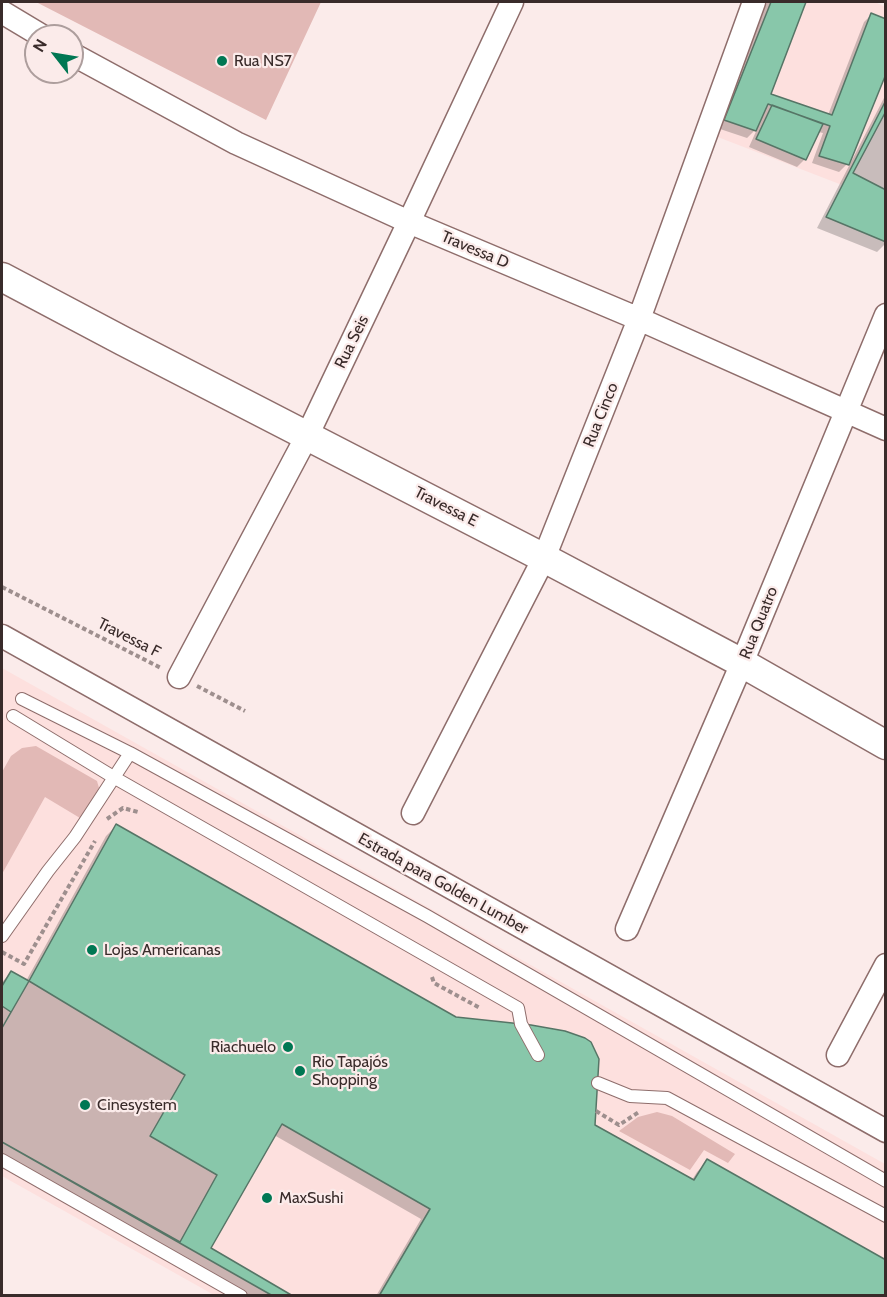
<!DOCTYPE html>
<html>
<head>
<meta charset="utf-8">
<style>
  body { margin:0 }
  #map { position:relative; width:887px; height:1297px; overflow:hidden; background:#fbebea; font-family:Cabin,sans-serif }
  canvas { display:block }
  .frame { position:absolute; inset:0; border:3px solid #392b2a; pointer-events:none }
  .north { position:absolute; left:24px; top:24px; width:60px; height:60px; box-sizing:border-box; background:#fbebea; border:2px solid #ad9e9d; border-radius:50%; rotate:301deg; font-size:16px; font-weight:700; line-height:24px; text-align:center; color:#392b2a }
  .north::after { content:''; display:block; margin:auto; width:21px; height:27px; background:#007753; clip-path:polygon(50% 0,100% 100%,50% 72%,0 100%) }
</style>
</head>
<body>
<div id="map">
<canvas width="887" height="1297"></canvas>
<div class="frame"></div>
<div class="north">N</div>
</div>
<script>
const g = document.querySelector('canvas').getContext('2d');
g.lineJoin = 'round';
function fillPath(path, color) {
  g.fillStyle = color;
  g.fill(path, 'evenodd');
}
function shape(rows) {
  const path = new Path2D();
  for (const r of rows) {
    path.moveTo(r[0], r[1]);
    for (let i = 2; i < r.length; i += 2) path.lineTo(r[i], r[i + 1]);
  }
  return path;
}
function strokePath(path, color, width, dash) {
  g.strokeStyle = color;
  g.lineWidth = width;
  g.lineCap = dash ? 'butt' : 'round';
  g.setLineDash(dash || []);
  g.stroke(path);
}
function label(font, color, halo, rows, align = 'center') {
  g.font = font + ' Cabin,sans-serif';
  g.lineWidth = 4.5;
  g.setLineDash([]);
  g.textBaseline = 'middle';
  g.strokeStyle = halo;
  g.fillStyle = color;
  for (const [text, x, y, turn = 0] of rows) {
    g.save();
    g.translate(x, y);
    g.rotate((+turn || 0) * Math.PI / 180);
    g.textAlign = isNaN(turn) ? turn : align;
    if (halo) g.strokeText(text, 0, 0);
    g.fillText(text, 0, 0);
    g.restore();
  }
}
fillPath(shape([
  [762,2,875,2,885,7,885,100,842,185,710,134],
  [2,668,885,1164,885,1295,214,1295,2,1176]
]), '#fde0de');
fillPath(shape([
  [36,2,321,2,266,120],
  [36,746,97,781,99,788,80,818,45,797,2,874,2,772,11,756,22,748],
  [657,1112,672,1116,735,1154,728,1163,704,1150,690,1170,619,1131,638,1117]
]), '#e2b9b6');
fillPath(shape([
  [767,2,804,2,769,94,828,115,864,22,871,15,850,161,839,172,812,163,823,133,818,132,805,159,797,167,749,147,758,127,747,138,717,128],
  [886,94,886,243,877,252,817,228],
  [116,826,594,1125,692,1180,697,1172,708,1161,886,1296,376,1296,421,1219,274,1135,209,1249,290,1296,246,1296,2,1157,2,982,11,973,26,981,106,836]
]), '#0003');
const building = shape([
  [771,2,806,2,771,94,832,115,871,13,886,19,886,74,849,165,819,156,830,126,768,104,756,131,724,120,771,2],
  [886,100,886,242,826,217,886,100],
  [772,105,823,124,806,160,756,139,772,105],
  [886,111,886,190,853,173,886,111],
  [116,824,456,1017,531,1025,565,1031,585,1038,591,1042,599,1059,595,1125,694,1180,707,1159,886,1260,886,1296,379,1296,430,1209,282,1124,211,1248,293,1296,273,1296,2,1142,2,1028,11,1012,2,1006,2,986,11,971,29,981,116,824],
  [29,981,185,1075,150,1136,217,1175,180,1242,2,1142,2,1028,29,981]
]);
fillPath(building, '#88c7aa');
strokePath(building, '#567566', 1.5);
const service = shape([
  [22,699,130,753,427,916,886,1181],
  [13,716,115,778,518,1008,521,1024,538,1055],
  [2,936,48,871,75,837,130,753],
  [598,1083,630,1096,667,1098,886,1216],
  [2,1160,241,1296]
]);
const minor = shape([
  [2,12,42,36],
  [72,54,236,143,409,222,639,319,886,429],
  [2,636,886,1131],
  [179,677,307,436,409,222,512,2],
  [413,813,544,558,639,319,754,2],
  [627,929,742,663,886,315],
  [838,1055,886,965]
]);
const tertiary = shape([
  [2,277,123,341,544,558,742,663,886,745]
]);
strokePath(service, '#8e6d6b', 14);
strokePath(minor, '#8e6d6b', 25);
strokePath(tertiary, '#8e6d6b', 31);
strokePath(shape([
  [2,587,161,668],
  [197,686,245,711],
  [107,819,123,808,138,812],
  [2,952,24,964,95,841],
  [432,977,434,983,480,1008],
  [596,1111,619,1125,639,1112]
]), '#9e8f8e', 4, [4.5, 3]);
strokePath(service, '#fff', 12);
strokePath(minor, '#fff', 22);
strokePath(tertiary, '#fff', 28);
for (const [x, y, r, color] of [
  [222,61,6,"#007753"],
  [92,950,6,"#007753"],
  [288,1047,6,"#007753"],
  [300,1071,6,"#007753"],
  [85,1105,6,"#007753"],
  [267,1198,6,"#007753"]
]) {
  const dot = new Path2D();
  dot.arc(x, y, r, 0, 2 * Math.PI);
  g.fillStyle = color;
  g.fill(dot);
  strokePath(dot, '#fbebea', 2);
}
label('16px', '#392b2a', '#fbebea', [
  ["Rua NS7",234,61],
  ["Lojas Americanas",104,950],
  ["Riachuelo",276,1047,"right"],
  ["Rio Tapajós",312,1062],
  ["Shopping",312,1080],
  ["Cinesystem",97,1105],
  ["MaxSushi",279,1198]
], 'left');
label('16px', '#392b2a', '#fbebea', [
  ["Travessa D",475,250,23],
  ["Rua Seis",352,342,-64],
  ["Rua Cinco",601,415,-68],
  ["Travessa E",446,507,27],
  ["Rua Quatro",759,623,-68],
  ["Travessa F",129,638,27],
  ["Estrada para Golden Lumber",443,884,29]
]);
</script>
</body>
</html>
